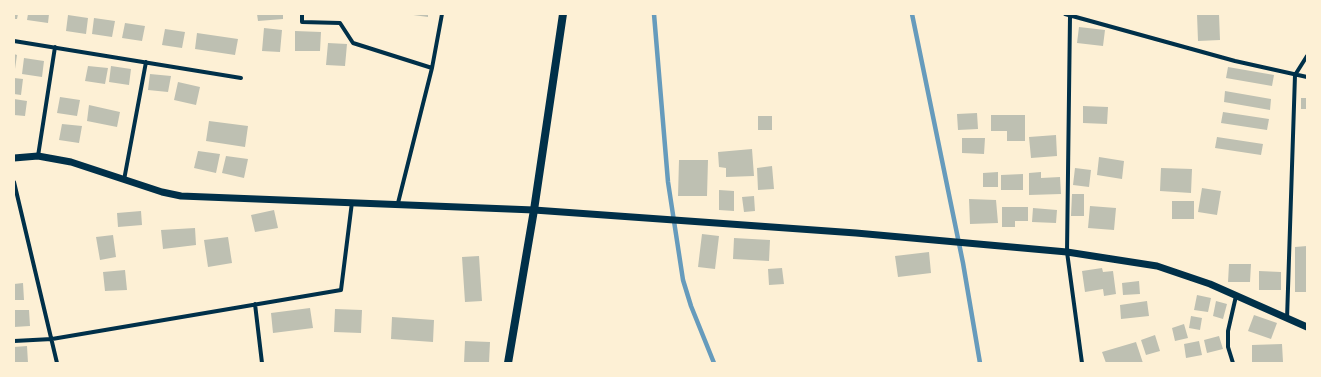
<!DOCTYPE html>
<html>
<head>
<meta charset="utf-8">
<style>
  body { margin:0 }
  #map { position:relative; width:1321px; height:377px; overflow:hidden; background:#fdf0d5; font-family:Helvetica,sans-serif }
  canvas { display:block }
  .frame { position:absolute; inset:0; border:15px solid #fdf0d5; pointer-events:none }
</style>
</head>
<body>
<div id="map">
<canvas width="1321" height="377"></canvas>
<div class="frame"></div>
</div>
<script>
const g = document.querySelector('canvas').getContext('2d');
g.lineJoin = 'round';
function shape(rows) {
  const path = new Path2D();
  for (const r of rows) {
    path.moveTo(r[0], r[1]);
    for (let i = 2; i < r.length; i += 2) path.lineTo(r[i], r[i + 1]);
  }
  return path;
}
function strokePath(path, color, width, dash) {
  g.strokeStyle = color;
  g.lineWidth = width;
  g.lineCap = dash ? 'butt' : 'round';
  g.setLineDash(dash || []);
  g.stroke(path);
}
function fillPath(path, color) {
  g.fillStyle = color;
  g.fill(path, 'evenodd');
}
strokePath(shape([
  [654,14,668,182,683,280,691,306,714,363],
  [912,14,963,263,980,363]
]), '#669bbc', 4.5);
fillPath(shape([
  [14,14,18,14,17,19,14,19],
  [28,14,49,14,48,23,27,20],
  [257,14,283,14,283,19,258,21],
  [406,14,428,14,428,17],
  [1197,14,1219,14,1220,40,1198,41],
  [68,15,88,18,86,34,66,31],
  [94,18,115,21,112,37,92,34],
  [125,23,145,26,142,41,122,38],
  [1079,27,1105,30,1103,46,1077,43],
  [264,28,282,30,280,52,262,51],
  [165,29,185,32,182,48,162,45],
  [295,31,321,32,320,51,295,51],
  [197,33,238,39,235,55,195,49],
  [328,43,347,44,345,66,326,65],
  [14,54,17,55,15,69,14,69],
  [24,58,44,61,42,77,22,74],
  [88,66,108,68,105,84,85,81],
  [111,66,131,69,129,85,109,82],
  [1228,67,1274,75,1272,86,1226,78],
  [150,74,171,76,168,92,148,90],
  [14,78,23,79,21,95,14,94],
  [178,82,200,87,196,105,174,100],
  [1225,91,1271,99,1270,110,1224,102],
  [60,97,80,100,77,116,57,113],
  [1301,98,1307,98,1307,109,1301,109],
  [14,99,27,101,25,116,14,115],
  [89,105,120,112,117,127,87,121],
  [1083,106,1108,107,1107,124,1083,123],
  [1223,112,1269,119,1267,130,1221,123],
  [977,113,978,129,958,130,957,114],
  [991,115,1025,115,1025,141,1007,141,1007,131,991,131],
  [758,116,772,116,772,130,758,130],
  [209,121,248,126,245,147,206,141],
  [62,124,82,126,79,143,59,140],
  [1056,135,1057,156,1031,158,1029,137],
  [1217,137,1263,144,1261,155,1215,148],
  [962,138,985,138,984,154,962,153],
  [752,149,754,176,726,177,726,168,719,167,718,152],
  [198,151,220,154,216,173,194,168],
  [226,156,248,159,244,178,222,173],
  [1099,157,1124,161,1122,179,1097,175],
  [679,160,708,160,707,196,678,196],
  [772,166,774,189,758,190,757,168],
  [1075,168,1091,170,1089,187,1073,185],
  [1161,168,1192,169,1191,193,1160,191],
  [998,172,998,187,983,187,983,173],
  [1041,172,1041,178,1060,177,1061,194,1029,195,1029,173],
  [1023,174,1023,190,1001,190,1001,175],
  [1202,188,1221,191,1217,215,1198,212],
  [719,190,734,191,734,211,719,210],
  [1072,194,1084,194,1084,216,1071,216],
  [754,196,755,211,744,212,742,197],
  [969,199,996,200,998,223,970,224],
  [1172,201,1194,201,1194,219,1172,219],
  [1090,206,1116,208,1114,230,1088,228],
  [1002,207,1028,207,1028,221,1015,221,1015,227,1002,227],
  [1033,208,1057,210,1056,223,1032,222],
  [274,210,278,228,255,232,251,215],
  [141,211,142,225,118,227,117,213],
  [195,228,196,245,163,249,161,230],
  [702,234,719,236,715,269,698,267],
  [113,235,116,257,100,260,96,237],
  [228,237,232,263,208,267,204,240],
  [734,238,770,240,769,261,733,259],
  [1307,246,1307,292,1295,292,1295,247],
  [929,252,931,273,898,277,895,256],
  [479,256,482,301,465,302,462,257],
  [1229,264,1251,264,1250,282,1228,282],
  [782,268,784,284,769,285,768,269],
  [1102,268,1103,272,1113,271,1116,294,1104,296,1103,289,1085,292,1082,271],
  [125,270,127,290,105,291,103,272],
  [1259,271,1281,272,1281,290,1259,290],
  [1139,281,1140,294,1123,295,1122,283],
  [23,283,24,300,14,300,14,284],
  [1197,295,1211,298,1208,312,1194,310],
  [1147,301,1149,316,1121,319,1120,305],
  [1216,301,1227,304,1223,319,1213,316],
  [310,308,313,328,273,333,271,313],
  [335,309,362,310,361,333,334,332],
  [14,310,29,310,30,326,14,327],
  [1254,315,1277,323,1271,339,1248,331],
  [1191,316,1202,318,1200,330,1189,328],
  [392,317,434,320,433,342,391,339],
  [1184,324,1188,338,1175,341,1172,328],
  [1155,335,1160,351,1146,355,1141,340],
  [1219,336,1223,349,1207,353,1204,340],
  [465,341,490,342,489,363,464,363],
  [1199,341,1202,355,1186,358,1184,344],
  [1136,342,1143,363,1106,363,1102,352],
  [1282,344,1283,362,1252,363,1252,345],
  [27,346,28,363,14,363,14,347]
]), '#bec0b2');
strokePath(shape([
  [302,14,302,22,340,23,353,43,432,68],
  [1065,14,1235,61,1307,77],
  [1070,16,1067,252,1082,363],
  [14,41,241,78],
  [38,156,55,47],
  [124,180,146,62],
  [14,182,57,363],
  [398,203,432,68,442,14],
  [255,304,262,363],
  [1287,319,1295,75,1307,56],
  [14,341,52,339,341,290,352,202],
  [1233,363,1228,347,1228,331,1236,296]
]), '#003049', 4);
strokePath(shape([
  [14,158,38,156,71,162,162,192,181,196,534,210,856,233,1067,252,1157,266,1210,284,1307,327]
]), '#003049', 7);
strokePath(shape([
  [508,363,534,210,563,14]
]), '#003049', 8);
</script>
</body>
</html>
